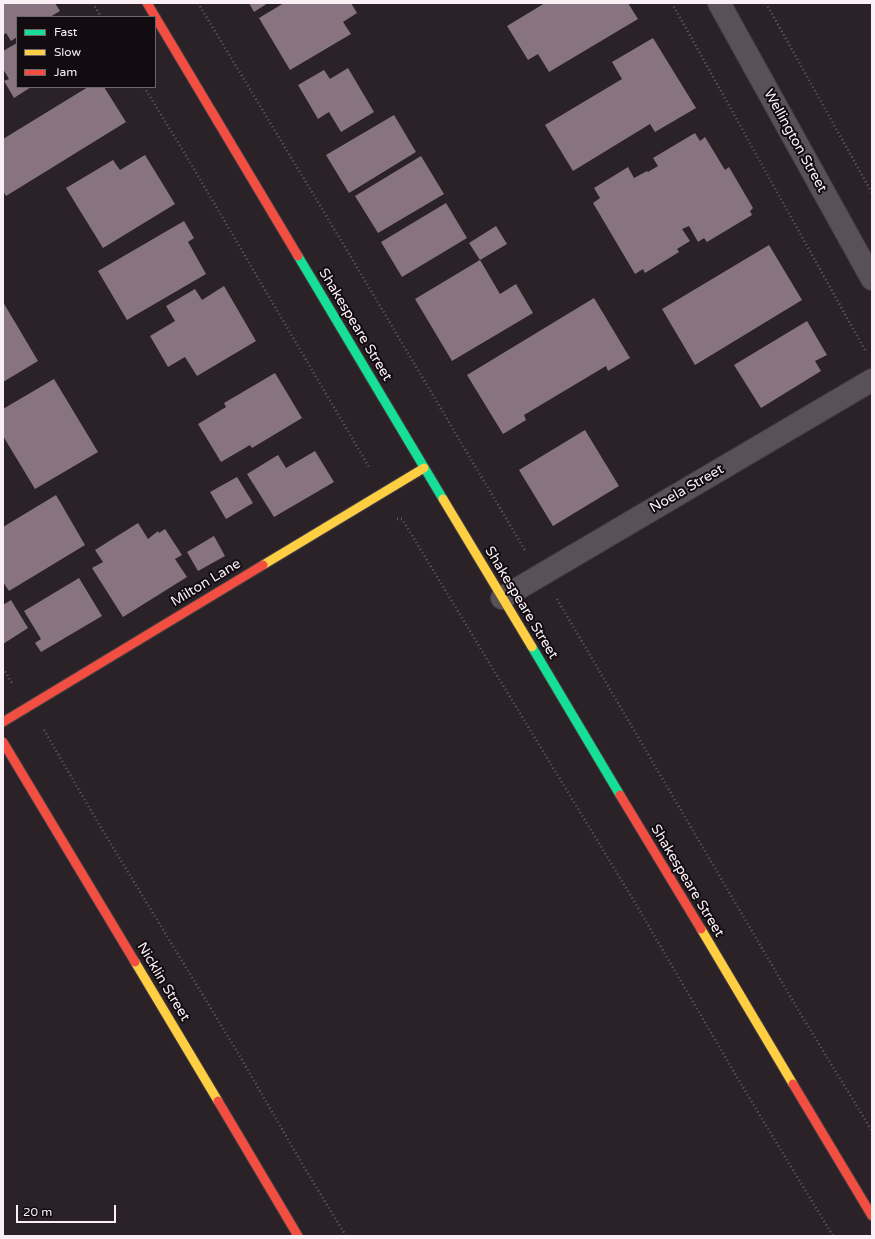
<!DOCTYPE html>
<html>
<head>
<meta charset="utf-8">
<style>
  body { margin:0 }
  #map { position:relative; width:875px; height:1239px; overflow:hidden; background:#2a2227; font-family:"Varela Round",sans-serif }
  canvas { display:block }
  .frame { position:absolute; inset:0; border:4px solid #f9eff5; pointer-events:none }
  .legend { position:absolute; left:16px; top:16px; width:140px; height:72px; box-sizing:border-box; background:#120b0f; border:1px solid #6e666b; margin:0; padding:5px 7px; list-style:none; font-size:12px; color:#f9eff5 }
  .legend li { display:flex; align-items:center; gap:8px; height:20px }
  .legend b { width:20px; border:1px solid #6e666b }
  .scale { position:absolute; left:16px; top:1205px; width:100px; height:18px; box-sizing:border-box; border:2px solid #f9eff5; border-top:0; padding-left:5px; font-size:12px; line-height:14px; white-space:nowrap; color:#f9eff5; -webkit-text-stroke:3px #120b0f; paint-order:stroke }
</style>
</head>
<body>
<div id="map">
<canvas width="875" height="1239"></canvas>
<div class="frame"></div>
<ul class="legend">
<li><b style="height:5px;background:#16e098"></b>Fast</li>
<li><b style="height:5px;background:#ffcf43"></b>Slow</li>
<li><b style="height:5px;background:#f24e42"></b>Jam</li>
</ul>
<div class="scale">20 m</div>
</div>
<script>
const g = document.querySelector('canvas').getContext('2d');
g.lineJoin = 'round';
function fillPath(path, color) {
  g.fillStyle = color;
  g.fill(path, 'evenodd');
}
function shape(rows) {
  const path = new Path2D();
  for (const r of rows) {
    path.moveTo(r[0], r[1]);
    for (let i = 2; i < r.length; i += 2) path.lineTo(r[i], r[i + 1]);
  }
  return path;
}
function strokePath(path, color, width, dash) {
  g.strokeStyle = color;
  g.lineWidth = width;
  g.lineCap = dash ? 'butt' : 'round';
  g.setLineDash(dash || []);
  g.stroke(path);
}
function label(font, color, halo, rows, align = 'center') {
  g.font = font + ' "Varela Round",sans-serif';
  g.lineWidth = 4;
  g.setLineDash([]);
  g.textBaseline = 'middle';
  g.strokeStyle = halo;
  g.fillStyle = color;
  for (const [text, x, y, turn = 0] of rows) {
    g.save();
    g.translate(x, y);
    g.rotate((+turn || 0) * Math.PI / 180);
    g.textAlign = isNaN(turn) ? turn : align;
    if (halo) g.strokeText(text, 0, 0);
    g.fillText(text, 0, 0);
    g.restore();
  }
}
fillPath(shape([
  [3,3,55,3,60,11,50,17,17,17,17,37,11,41,6,33,3,35],
  [249,3,268,3,254,12],
  [284,3,351,3,357,13,343,22,351,34,290,70,259,18],
  [545,3,628,3,638,19,549,72,538,54,528,60,507,26],
  [653,38,696,108,655,132,650,124,573,171,545,125,622,79,612,62],
  [17,43,17,87,31,87,14,98,4,81,9,79,3,69,3,51],
  [348,68,374,112,341,132,329,112,318,119,298,85,324,70,330,79],
  [88,87,104,87,126,122,6,196,3,191,3,139],
  [394,115,416,152,349,193,326,155],
  [695,133,700,141,705,137,725,170,729,167,753,208,750,211,752,215,707,242,704,238,698,242,689,226,682,229,690,241,677,249,679,252,645,273,643,269,635,274,593,203,600,198,594,188,628,167,634,178,647,171,648,172,658,166,653,158],
  [145,155,175,204,103,248,66,188,113,160,120,170],
  [421,156,444,194,378,233,355,196],
  [446,203,467,238,402,277,381,242],
  [184,221,194,238,188,242,206,274,127,320,98,271],
  [496,226,507,244,480,260,500,294,516,284,533,313,452,361,415,299,480,260,469,243],
  [769,245,802,300,695,365,662,309],
  [224,286,256,341,197,376,185,357,168,367,150,336,175,321,166,306,195,289,202,300],
  [594,298,630,358,608,371,606,366,524,415,526,420,503,434,467,375],
  [3,302,38,361,3,382],
  [807,321,827,355,815,361,821,371,761,408,734,365],
  [275,373,302,418,252,448,250,445,221,462,198,424,226,407,224,403],
  [54,379,98,452,35,489,3,436,3,409],
  [585,430,619,486,553,526,519,470],
  [315,451,334,482,274,517,247,474,278,455,286,468],
  [237,477,253,503,226,519,210,492],
  [56,495,85,545,9,591,3,582,3,527],
  [138,523,148,539,158,531,159,533,165,529,182,555,175,559,187,577,123,617,92,568,103,562,95,550],
  [214,536,225,556,198,571,187,552],
  [79,578,102,616,41,652,35,643,41,639,24,611],
  [11,600,28,628,3,644,3,605]
]), '#887481');
const street = shape([
  [719,3,872,279],
  [502,598,872,380]
]);
const fast = shape([
  [298,256,443,499],
  [532,647,620,795]
]);
const slow = shape([
  [443,499,532,647],
  [263,565,424,468],
  [701,929,793,1084],
  [135,962,218,1101]
]);
const jam = shape([
  [147,3,298,256],
  [3,722,263,565],
  [3,742,135,962],
  [620,795,701,929],
  [793,1084,872,1216],
  [218,1101,298,1236]
]);
strokePath(street, '#443d41', 24);
strokePath(fast, '#443d41', 11);
strokePath(slow, '#443d41', 11);
strokePath(jam, '#443d41', 11);
strokePath(shape([
  [93,3,101,17],
  [198,3,345,247,526,552],
  [672,3,866,352],
  [766,3,872,193],
  [144,87,184,152,369,467],
  [397,519,402,519,634,901,744,1089,833,1236],
  [557,599,800,1013,872,1131],
  [3,668,12,683],
  [44,730,100,826,238,1053,304,1167,346,1236]
]), '#635e61', 2.5, [1, 3]);
strokePath(street, '#585256', 22);
strokePath(fast, '#16e098', 9);
strokePath(slow, '#ffcf43', 9);
strokePath(jam, '#f24e42', 9);
label('14px', '#f9eff5', '#120b0f', [
  ["Wellington Street",795,141,61],
  ["Shakespeare Street",355,325,59],
  ["Noela Street",687,489,-30],
  ["Milton Lane",206,583,-31],
  ["Shakespeare Street",521,603,59],
  ["Shakespeare Street",687,881,59],
  ["Nicklin Street",163,982,59]
]);
</script>
</body>
</html>
